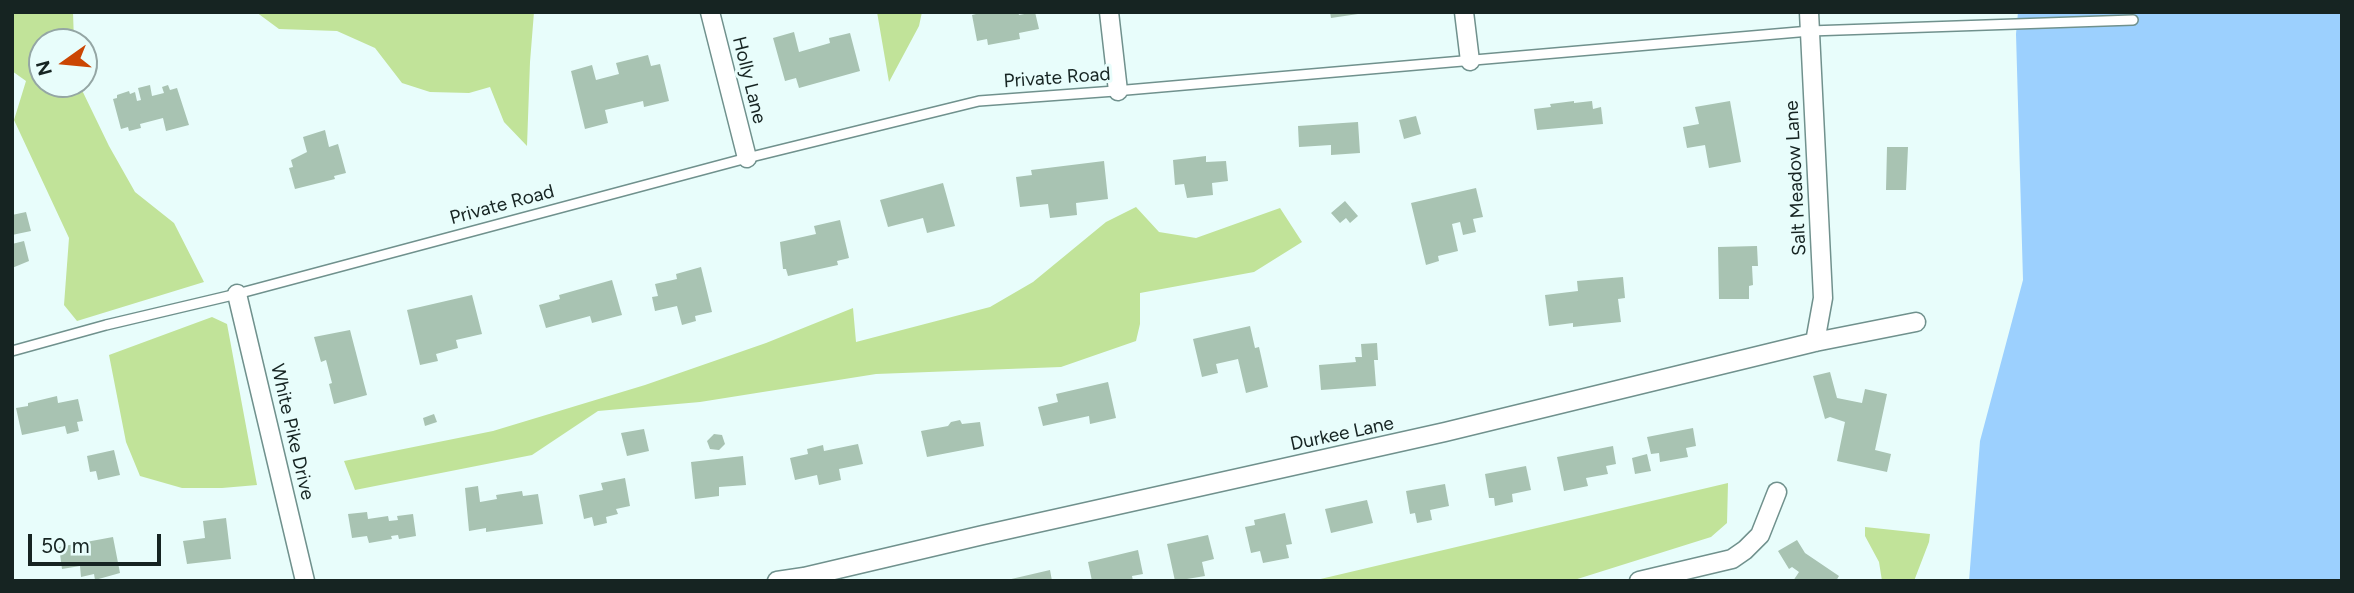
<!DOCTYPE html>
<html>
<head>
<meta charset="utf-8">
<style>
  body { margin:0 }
  #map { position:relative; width:2354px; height:593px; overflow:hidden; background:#e8fdfb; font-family:Figtree,sans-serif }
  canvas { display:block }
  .frame { position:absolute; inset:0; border:14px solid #162422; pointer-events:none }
  .north { position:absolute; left:28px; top:28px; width:70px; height:70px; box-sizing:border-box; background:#e8fdfb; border:2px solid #94a6a4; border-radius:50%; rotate:255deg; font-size:19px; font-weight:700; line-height:28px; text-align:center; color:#162422 }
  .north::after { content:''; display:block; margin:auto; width:24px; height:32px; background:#cb4603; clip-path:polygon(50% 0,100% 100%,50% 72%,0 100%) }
  .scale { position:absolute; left:28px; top:534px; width:133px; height:32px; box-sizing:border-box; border:4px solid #162422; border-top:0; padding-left:9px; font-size:21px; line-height:24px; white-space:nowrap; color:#162422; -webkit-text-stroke:5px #e8fdfb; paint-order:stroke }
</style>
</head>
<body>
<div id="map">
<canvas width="2354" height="593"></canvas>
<div class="frame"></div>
<div class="north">N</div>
<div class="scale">50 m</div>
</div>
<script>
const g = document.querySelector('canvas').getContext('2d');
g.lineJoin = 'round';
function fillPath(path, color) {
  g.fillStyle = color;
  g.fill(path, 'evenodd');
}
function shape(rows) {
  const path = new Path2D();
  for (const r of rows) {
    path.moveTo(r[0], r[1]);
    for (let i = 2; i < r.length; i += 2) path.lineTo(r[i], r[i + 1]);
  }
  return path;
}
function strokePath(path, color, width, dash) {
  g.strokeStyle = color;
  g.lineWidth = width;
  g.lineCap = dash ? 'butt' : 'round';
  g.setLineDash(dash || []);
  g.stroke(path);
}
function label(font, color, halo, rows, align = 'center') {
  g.font = font + ' Figtree,sans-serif';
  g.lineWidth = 6;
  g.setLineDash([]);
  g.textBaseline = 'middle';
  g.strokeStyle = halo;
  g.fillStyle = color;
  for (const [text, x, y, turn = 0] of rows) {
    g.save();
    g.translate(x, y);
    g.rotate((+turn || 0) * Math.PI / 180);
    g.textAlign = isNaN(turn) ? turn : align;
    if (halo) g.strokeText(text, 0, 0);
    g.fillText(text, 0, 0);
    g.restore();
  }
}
fillPath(shape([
  [12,12,73,12,74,42,42,42,42,84,79,84,109,146,135,192,174,223,204,282,77,321,64,305,69,238,14,120,26,81,12,71],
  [256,12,534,12,530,62,527,146,504,122,490,87,469,93,430,92,402,83,375,48,337,31,279,29],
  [877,12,922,12,919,26,889,82],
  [1136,207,1159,232,1196,238,1280,208,1302,242,1254,272,1140,293,1140,324,1136,341,1061,367,876,374,700,402,598,411,532,455,355,490,344,461,493,431,645,385,766,343,853,308,856,342,990,307,1033,282,1106,222],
  [212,317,227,324,257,485,222,488,182,488,140,476,126,442,109,355],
  [1728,483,1727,523,1711,537,1571,581,1312,581],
  [1865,527,1930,534,1929,542,1914,581,1882,581,1879,562,1865,536]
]), '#c1e399');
fillPath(shape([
  [2018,12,2342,12,2342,581,1969,581,1980,441,2023,280,2016,34]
]), '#9cd0fe');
fillPath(shape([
  [984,12,1018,12,1019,15,1035,12,1039,29,1019,33,1020,39,988,45,987,39,977,41,972,15],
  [1330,12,1358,12,1358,14,1331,18],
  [794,32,799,52,830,43,829,38,850,33,860,71,799,88,796,78,785,81,773,38],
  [648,55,651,66,660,64,669,101,644,107,643,101,605,110,608,123,585,129,571,71,592,65,596,80,619,74,616,63],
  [150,85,152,96,164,93,162,87,168,85,170,90,177,88,189,125,166,131,163,118,140,124,141,128,129,131,128,127,121,129,113,99,117,98,117,95,129,91,130,94,135,92,137,101,141,100,138,88],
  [1574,101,1574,103,1592,101,1593,109,1601,107,1603,124,1537,130,1534,109,1551,107,1550,104],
  [1730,101,1741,162,1709,168,1705,145,1687,148,1683,127,1699,124,1695,107],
  [1416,116,1421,134,1404,139,1399,120],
  [1358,122,1360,153,1331,155,1331,145,1299,147,1298,126],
  [325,130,329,147,338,144,346,173,334,176,335,179,295,189,289,168,293,167,291,160,307,152,303,137],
  [1887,147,1908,147,1906,190,1886,190],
  [1206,156,1206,162,1226,161,1228,181,1212,183,1213,195,1187,198,1184,184,1175,185,1173,160],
  [1104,161,1108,199,1076,203,1077,215,1050,218,1048,204,1020,207,1016,177,1032,175,1031,170],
  [943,183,955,226,927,233,923,218,888,227,880,200],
  [1476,188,1483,217,1473,219,1476,232,1463,235,1460,222,1452,224,1458,251,1438,256,1439,261,1426,265,1411,203],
  [1345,201,1358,216,1350,223,1346,218,1340,223,1331,213],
  [26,212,31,231,12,235,12,215],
  [840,220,849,258,837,261,838,265,788,276,786,269,783,269,780,242,816,234,814,226],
  [24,241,29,261,12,268,12,244],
  [1757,246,1758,266,1752,266,1753,285,1749,286,1749,299,1719,299,1718,247],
  [701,267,712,312,695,316,696,321,682,325,677,306,655,311,652,297,658,296,655,284,677,279,676,274],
  [1623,277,1625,298,1618,299,1621,322,1573,327,1573,323,1549,326,1545,295,1578,291,1577,281],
  [612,280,622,315,592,323,590,316,546,328,539,305,560,299,559,295],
  [472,295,482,334,456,340,458,348,436,354,438,361,420,365,407,310],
  [1250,326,1255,348,1259,347,1268,387,1246,393,1238,359,1216,364,1218,373,1202,377,1193,339],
  [350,330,367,395,334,404,329,384,332,383,326,360,321,362,314,337],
  [1377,343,1378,360,1374,360,1376,386,1321,390,1319,365,1356,362,1355,357,1362,357,1361,344],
  [1830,372,1837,398,1862,403,1865,389,1887,394,1875,450,1891,454,1887,472,1837,461,1845,422,1830,417,1825,419,1813,376],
  [1108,382,1116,418,1090,424,1089,416,1043,426,1038,407,1058,402,1056,394],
  [57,396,58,403,78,399,83,421,77,422,79,431,67,434,65,426,22,435,16,408,28,406,28,403],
  [434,414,437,422,425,426,423,418],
  [960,420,962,424,980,422,984,446,927,457,921,431,948,426,951,422],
  [1693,428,1696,446,1686,448,1688,457,1660,462,1659,453,1651,454,1647,437],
  [644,429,649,451,627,456,621,433],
  [714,434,722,435,725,444,719,450,710,449,707,441],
  [858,444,863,464,839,469,841,480,819,485,817,475,795,480,790,458,808,454,807,449,823,445,824,451],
  [1613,446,1616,464,1606,466,1608,474,1586,478,1588,486,1564,491,1557,457],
  [114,450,120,475,98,480,96,471,90,472,87,456],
  [1647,454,1651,471,1635,474,1632,458],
  [743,456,746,485,719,487,719,496,695,499,691,462],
  [1526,466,1531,490,1512,494,1513,502,1495,506,1494,498,1489,498,1485,474],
  [625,478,630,506,616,509,618,514,606,517,607,523,594,526,592,517,584,519,579,495,603,490,601,483],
  [1445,484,1449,506,1430,510,1432,520,1417,523,1415,513,1410,514,1406,491],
  [478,486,480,502,497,499,496,495,522,491,523,496,538,494,543,524,486,532,486,528,469,531,465,488],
  [1367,500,1373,523,1331,533,1325,509],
  [367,512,368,519,388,516,389,521,398,520,397,516,413,514,416,536,399,539,398,535,391,536,392,539,369,543,367,536,352,538,348,514],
  [1285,513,1292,544,1286,545,1289,558,1263,563,1260,551,1251,553,1245,527,1255,525,1254,520],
  [226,518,231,559,187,564,183,541,205,538,203,521],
  [1208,535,1214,559,1202,562,1205,576,1175,581,1167,544],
  [113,537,120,573,95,580,94,574,81,577,80,566,62,569,59,547],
  [1797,540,1805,553,1839,576,1836,581,1793,581,1799,572,1792,567,1789,569,1778,551],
  [1138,550,1143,574,1132,576,1133,581,1092,581,1088,562],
  [1050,570,1052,581,1007,581,1007,580]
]), '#a8c3b2');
const service = shape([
  [12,351,106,325,237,294,747,158,979,101,1115,91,1810,31,2133,20]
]);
const minor = shape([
  [710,12,747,158],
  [1109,12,1118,91],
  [1464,12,1470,61],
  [1809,12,1823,298,1815,342],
  [237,294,305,581],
  [777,581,804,577,983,535,1445,432,1815,342,1916,322],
  [1639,581,1732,559,1745,550,1760,535,1777,492]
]);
strokePath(service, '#70918d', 12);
strokePath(minor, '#70918d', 21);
strokePath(service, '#fff', 9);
strokePath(minor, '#fff', 18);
label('19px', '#162422', '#e8fdfb', [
  ["Private Road",1057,78,-4],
  ["Holly Lane",749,80,76],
  ["Salt Meadow Lane",1796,178,-93],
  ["Private Road",502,205,-15],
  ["White Pike Drive",292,432,77],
  ["Durkee Lane",1342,434,-12]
]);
</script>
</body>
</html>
